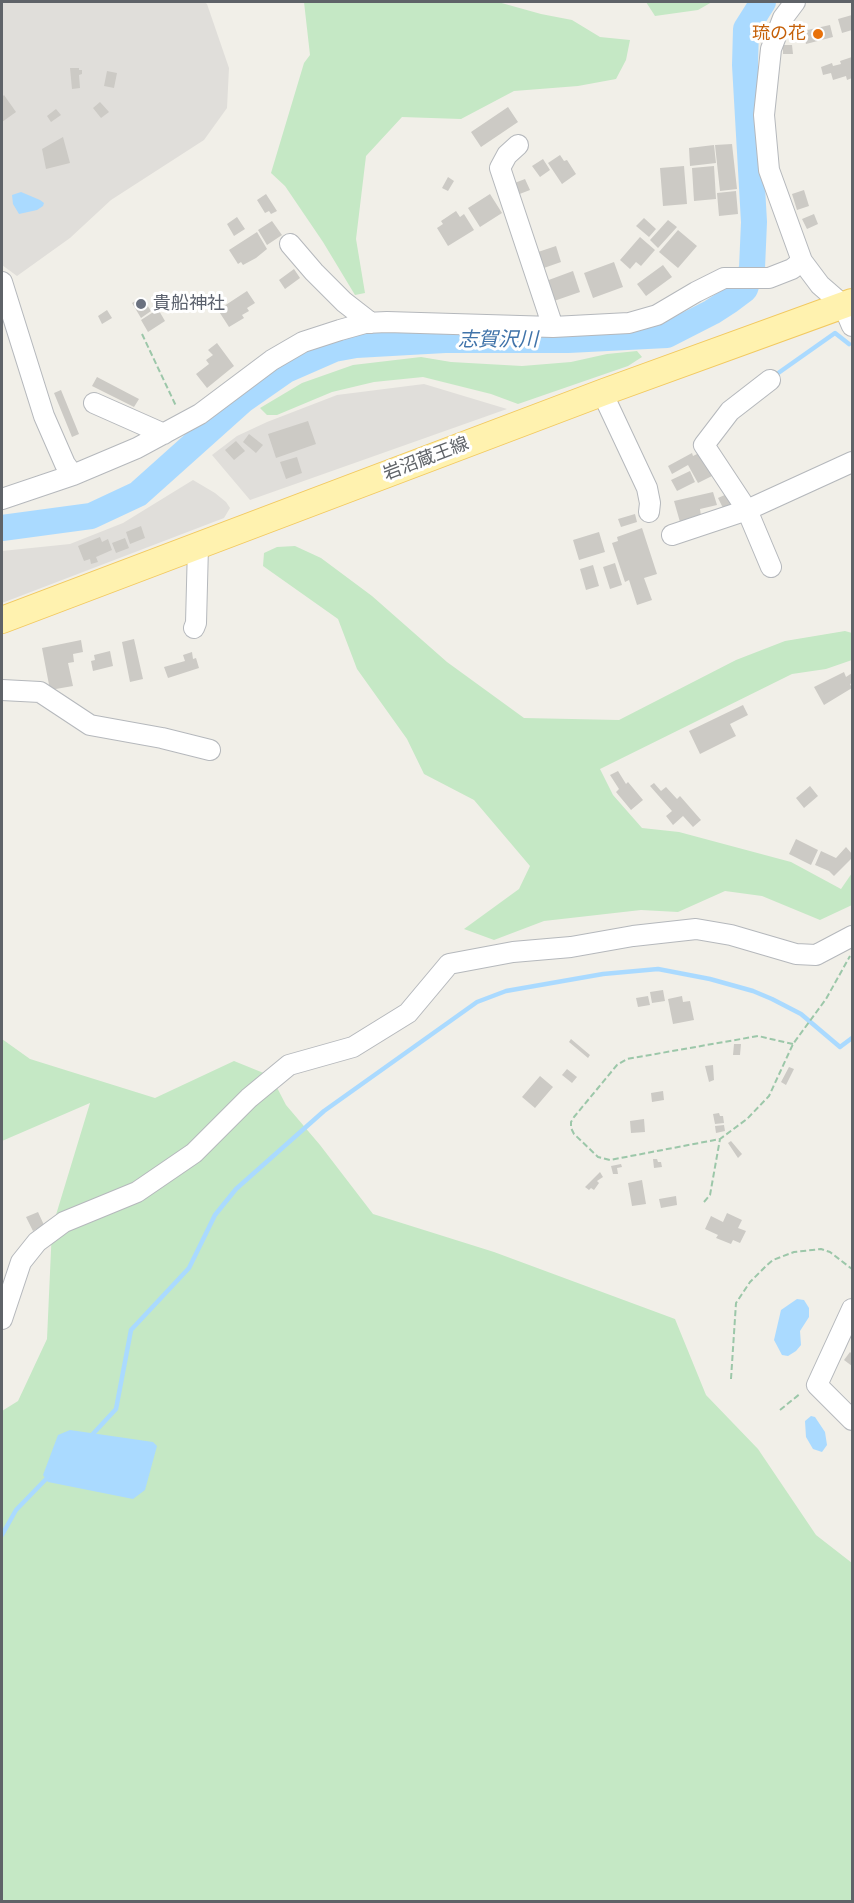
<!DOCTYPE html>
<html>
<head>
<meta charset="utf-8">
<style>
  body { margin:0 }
  #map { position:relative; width:854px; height:1903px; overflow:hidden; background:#f1efe8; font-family:Cabin,sans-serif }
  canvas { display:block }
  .frame { position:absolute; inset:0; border:3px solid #5f6368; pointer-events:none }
</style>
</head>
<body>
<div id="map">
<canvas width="854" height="1903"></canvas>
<div class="frame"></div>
</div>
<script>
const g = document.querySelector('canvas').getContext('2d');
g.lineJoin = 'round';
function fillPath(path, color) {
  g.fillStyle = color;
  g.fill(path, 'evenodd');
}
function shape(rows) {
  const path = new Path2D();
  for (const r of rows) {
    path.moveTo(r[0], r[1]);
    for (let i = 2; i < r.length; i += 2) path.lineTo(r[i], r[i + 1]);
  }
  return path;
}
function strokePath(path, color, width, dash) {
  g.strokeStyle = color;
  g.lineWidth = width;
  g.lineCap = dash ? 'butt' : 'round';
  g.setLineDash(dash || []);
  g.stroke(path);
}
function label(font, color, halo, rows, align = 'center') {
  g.font = font + ' Cabin,"Noto Sans JP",sans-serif';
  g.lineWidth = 6;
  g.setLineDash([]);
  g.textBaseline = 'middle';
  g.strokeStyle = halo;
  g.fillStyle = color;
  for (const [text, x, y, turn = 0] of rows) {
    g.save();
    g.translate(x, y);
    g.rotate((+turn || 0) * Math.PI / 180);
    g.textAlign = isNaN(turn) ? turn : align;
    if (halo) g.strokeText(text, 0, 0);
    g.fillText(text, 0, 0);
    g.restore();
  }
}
fillPath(shape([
  [2,2,204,2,207,4,229,68,227,108,204,140,111,200,70,238,17,276,2,265],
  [424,384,507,409,250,500,212,455,237,436,267,422,337,395],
  [193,480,215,493,226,502,230,508,224,518,2,603,2,551,70,544,123,523]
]), '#e0deda');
fillPath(shape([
  [304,2,498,2,541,14,572,20,600,37,630,40,626,60,616,79,578,86,514,91,461,119,402,117,366,156,356,239,365,293,355,295,323,242,285,186,271,173,304,63,310,55],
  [646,2,712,2,698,10,655,16],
  [637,351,642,357,628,366,518,404,491,394,423,377,374,382,332,392,277,415,267,415,260,408,302,383,353,365,421,357,451,362,522,366,571,362,607,354],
  [295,546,321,558,372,596,447,662,524,718,619,720,736,660,785,641,845,631,852,633,852,660,826,669,792,674,600,769,613,795,642,828,679,832,791,862,841,889,852,873,852,905,820,920,762,896,725,891,678,912,641,910,544,921,494,940,464,929,519,889,530,866,474,800,424,774,407,739,357,669,338,619,263,566,264,553,277,547],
  [2,1039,30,1059,155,1098,234,1061,271,1076,286,1105,320,1145,373,1214,494,1252,675,1319,706,1395,758,1449,816,1535,852,1563,852,1901,2,1901,2,1411,18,1401,47,1339,52,1228,90,1103,2,1141]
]), '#c5e8c5');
fillPath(shape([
  [21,192,40,200,44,203,43,206,37,210,19,214,13,204,12,195],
  [797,1299,804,1300,809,1308,809,1317,800,1331,801,1345,796,1351,788,1356,782,1355,774,1340,781,1310],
  [811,1416,815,1417,825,1432,827,1445,822,1452,813,1449,806,1437,805,1421],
  [70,1430,153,1442,157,1446,145,1490,133,1499,48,1482,43,1475,58,1435]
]), '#aadaff');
strokePath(shape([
  [774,376,835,333,849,344],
  [91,1436,116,1409,131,1330,189,1268,215,1215,236,1189,324,1111,477,1002,506,991,603,974,658,969,710,979,753,991,772,999,801,1014,840,1047,852,1038],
  [2,1535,16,1510,48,1477]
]), '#aadaff', 4.5);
strokePath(shape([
  [2,528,91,516,138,494,243,400,286,370,334,349,356,345,445,340,568,340,667,335,712,312,729,301,745,289,752,268,754,222,745,65,746,29,763,2]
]), '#aadaff', 26);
fillPath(shape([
  [852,15,852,30,842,33,838,19],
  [830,25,833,37,806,44,803,31],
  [783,45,792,45,793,54,783,54],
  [852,57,852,78,847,80,846,76,833,80,831,73,823,75,821,67,832,63,833,66,841,64,840,61],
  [70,68,79,68,79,70,82,70,82,74,79,75,80,88,72,89],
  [107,71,117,73,114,88,104,86],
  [4,95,16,112,2,122,2,97],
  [100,102,109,112,101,118,93,108],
  [508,107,518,122,481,147,471,132],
  [56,109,61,115,51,122,47,116],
  [63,137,70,163,46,169,42,149],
  [732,144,737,189,720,191,715,145],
  [714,145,716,163,690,166,689,148],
  [560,155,564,161,567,160,576,174,562,184,548,163],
  [543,159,550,170,540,177,532,166],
  [684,166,687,204,663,206,660,168],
  [714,166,716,199,694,201,692,168],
  [448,177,454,181,448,191,442,188],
  [525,179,530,190,517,195,512,184],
  [804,190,809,206,797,210,792,194],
  [736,191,738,214,719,216,717,193],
  [266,194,277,211,271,214,269,211,265,213,257,200],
  [490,194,502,213,480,227,468,208],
  [456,211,460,217,464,214,474,230,448,246,437,228,443,224,441,221],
  [814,214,818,224,807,229,802,219],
  [237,217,245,229,234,236,227,224],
  [644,218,656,229,649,237,636,226],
  [668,220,677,227,658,248,650,240],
  [272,221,282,235,267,245,258,230],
  [678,230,697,246,678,268,659,252],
  [257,232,267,249,256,258,243,265,241,262,238,264,229,250],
  [640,237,655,250,641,266,636,262,630,269,620,260],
  [556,246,561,262,541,269,535,253],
  [614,262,623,287,593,298,584,273],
  [663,265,672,277,646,296,637,284],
  [294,269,300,278,285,289,279,280],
  [573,271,580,292,554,301,546,281],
  [247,291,255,303,247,308,249,311,242,315,244,318,229,327,218,310],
  [142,297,151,311,141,318,132,303],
  [158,309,165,321,148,332,141,320],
  [107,310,112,318,102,324,98,316],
  [217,343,234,366,207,388,196,374,209,364,206,360,213,355,208,350],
  [97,377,139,399,134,407,92,386],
  [61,390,79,434,72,437,54,393],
  [308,421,316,444,276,458,268,434],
  [249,434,263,445,256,453,243,442],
  [236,441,245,451,234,460,225,450],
  [692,453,693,456,699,453,712,476,698,483,688,465,672,474,668,466],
  [297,457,302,473,286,479,280,462],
  [690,471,695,482,677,491,671,480],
  [713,492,717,505,700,509,701,516,680,522,674,501],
  [727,494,733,506,724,510,718,498],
  [635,514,637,522,621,527,618,519],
  [141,526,145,538,130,544,126,532],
  [642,528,657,574,644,578,652,600,637,605,629,580,625,582,612,543,618,541,617,537],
  [599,532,605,552,579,560,573,540],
  [100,537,102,542,108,539,112,550,96,557,98,562,91,564,90,559,84,561,78,546],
  [125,538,129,548,116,553,112,543],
  [615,563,622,585,610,589,603,567],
  [593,565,599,586,586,590,580,569],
  [134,639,143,679,130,682,122,642],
  [81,640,83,652,73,654,74,662,68,663,73,686,50,690,42,648],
  [110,651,113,666,93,671,91,661,95,660,94,655],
  [192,652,193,659,196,658,199,668,168,678,164,667,185,661,183,655],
  [844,672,846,677,852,673,852,683,850,684,852,688,824,705,814,687],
  [743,705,748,715,730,724,736,736,700,754,689,731],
  [618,771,626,784,628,782,643,800,631,810,616,792,619,789,610,775],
  [654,783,661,791,666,787,677,799,680,796,701,820,693,827,683,816,673,825,666,816,672,811,650,786],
  [810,786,818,796,804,808,796,798],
  [796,839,818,850,811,865,789,854],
  [846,847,852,854,852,858,834,876,829,871,815,865,821,851,836,858],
  [663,990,665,1001,652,1003,650,992],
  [648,996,650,1005,638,1007,636,998],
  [682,996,683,1002,690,1001,694,1020,673,1024,668,999],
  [571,1039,590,1055,588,1058,569,1042],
  [734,1044,741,1044,740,1055,733,1055],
  [713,1065,714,1080,709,1082,705,1066],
  [789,1067,794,1069,786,1085,781,1082],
  [567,1069,577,1077,572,1083,562,1075],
  [540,1076,553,1087,535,1108,522,1097],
  [663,1091,664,1100,652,1102,651,1093],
  [719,1113,720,1116,723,1116,724,1123,715,1124,713,1114],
  [644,1119,645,1132,631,1133,630,1121],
  [724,1125,725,1131,716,1133,715,1126],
  [731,1141,742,1154,738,1158,728,1143],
  [653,1159,657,1159,658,1162,661,1162,662,1167,654,1168],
  [621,1164,622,1167,617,1168,618,1174,613,1174,611,1166],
  [600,1172,603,1177,597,1181,599,1183,594,1190,591,1188,589,1190,585,1187],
  [642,1180,646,1204,632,1206,628,1183],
  [676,1196,677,1205,661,1208,659,1199],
  [38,1212,44,1225,33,1231,26,1217],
  [727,1213,742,1220,738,1228,746,1231,740,1243,733,1240,731,1244,716,1238,718,1235,705,1229,711,1216,723,1222],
  [850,1352,852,1354,852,1366,844,1360]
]), '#cccac5');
const minor = shape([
  [795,2,783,18,771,49,764,115,769,170,802,261,820,285,843,305,852,326],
  [518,145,507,155,500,168,553,327],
  [290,244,314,272,344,302,371,323],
  [2,282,44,416,65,464,73,475],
  [770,380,730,411,704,445,747,510,771,567],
  [604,392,608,405,647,488,650,503,649,512],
  [94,403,164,434],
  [2,499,73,475,137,448,200,414,272,360,303,342,340,330,365,323,387,322,553,327,629,323,657,315,696,292,724,278,769,278,792,269,802,261],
  [672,535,747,510,852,462],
  [194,628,196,623,198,546],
  [2,690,40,692,90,725,162,738,210,750],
  [852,1309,817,1385,852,1420],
  [2,1319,21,1262,37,1242,64,1222,137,1192,194,1153,249,1098,289,1065,353,1047,408,1013,449,964,513,952,571,947,633,936,696,929,731,935,796,954,816,955,852,936]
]);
const major = shape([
  [2,620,604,392,852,302]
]);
strokePath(minor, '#b5b8bc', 22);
strokePath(major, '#f2c960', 28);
strokePath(shape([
  [142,334,176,406],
  [793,1044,758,1036,627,1059,617,1065,574,1117,571,1122,571,1128,574,1134,598,1157,610,1160,720,1139,747,1119,769,1096,793,1044,826,999,850,956],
  [704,1202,710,1195,720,1139],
  [731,1379,736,1303,750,1282,767,1265,773,1260,794,1252,821,1249,830,1252,852,1269],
  [780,1410,801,1393]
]), '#9cc7a9', 2, [6, 3]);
strokePath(minor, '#fff', 20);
strokePath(major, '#fff2af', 26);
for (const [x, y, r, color] of [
  [818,34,6,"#e8710a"],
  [141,304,6,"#6b7280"]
]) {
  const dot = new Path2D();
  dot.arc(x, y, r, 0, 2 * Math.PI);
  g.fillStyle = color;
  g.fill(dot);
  strokePath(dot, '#fff', 2);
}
label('18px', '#c56008', '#fff', [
  ["琉の花",806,34]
], 'right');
label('18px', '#5b616d', '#fff', [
  ["貴船神社",153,304]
], 'left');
label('18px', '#5f6368', '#fff', [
  ["岩沼蔵王線",426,459,-21]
]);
label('italic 20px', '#4174aa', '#fff', [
  ["志賀沢川",498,340]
]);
</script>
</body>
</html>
